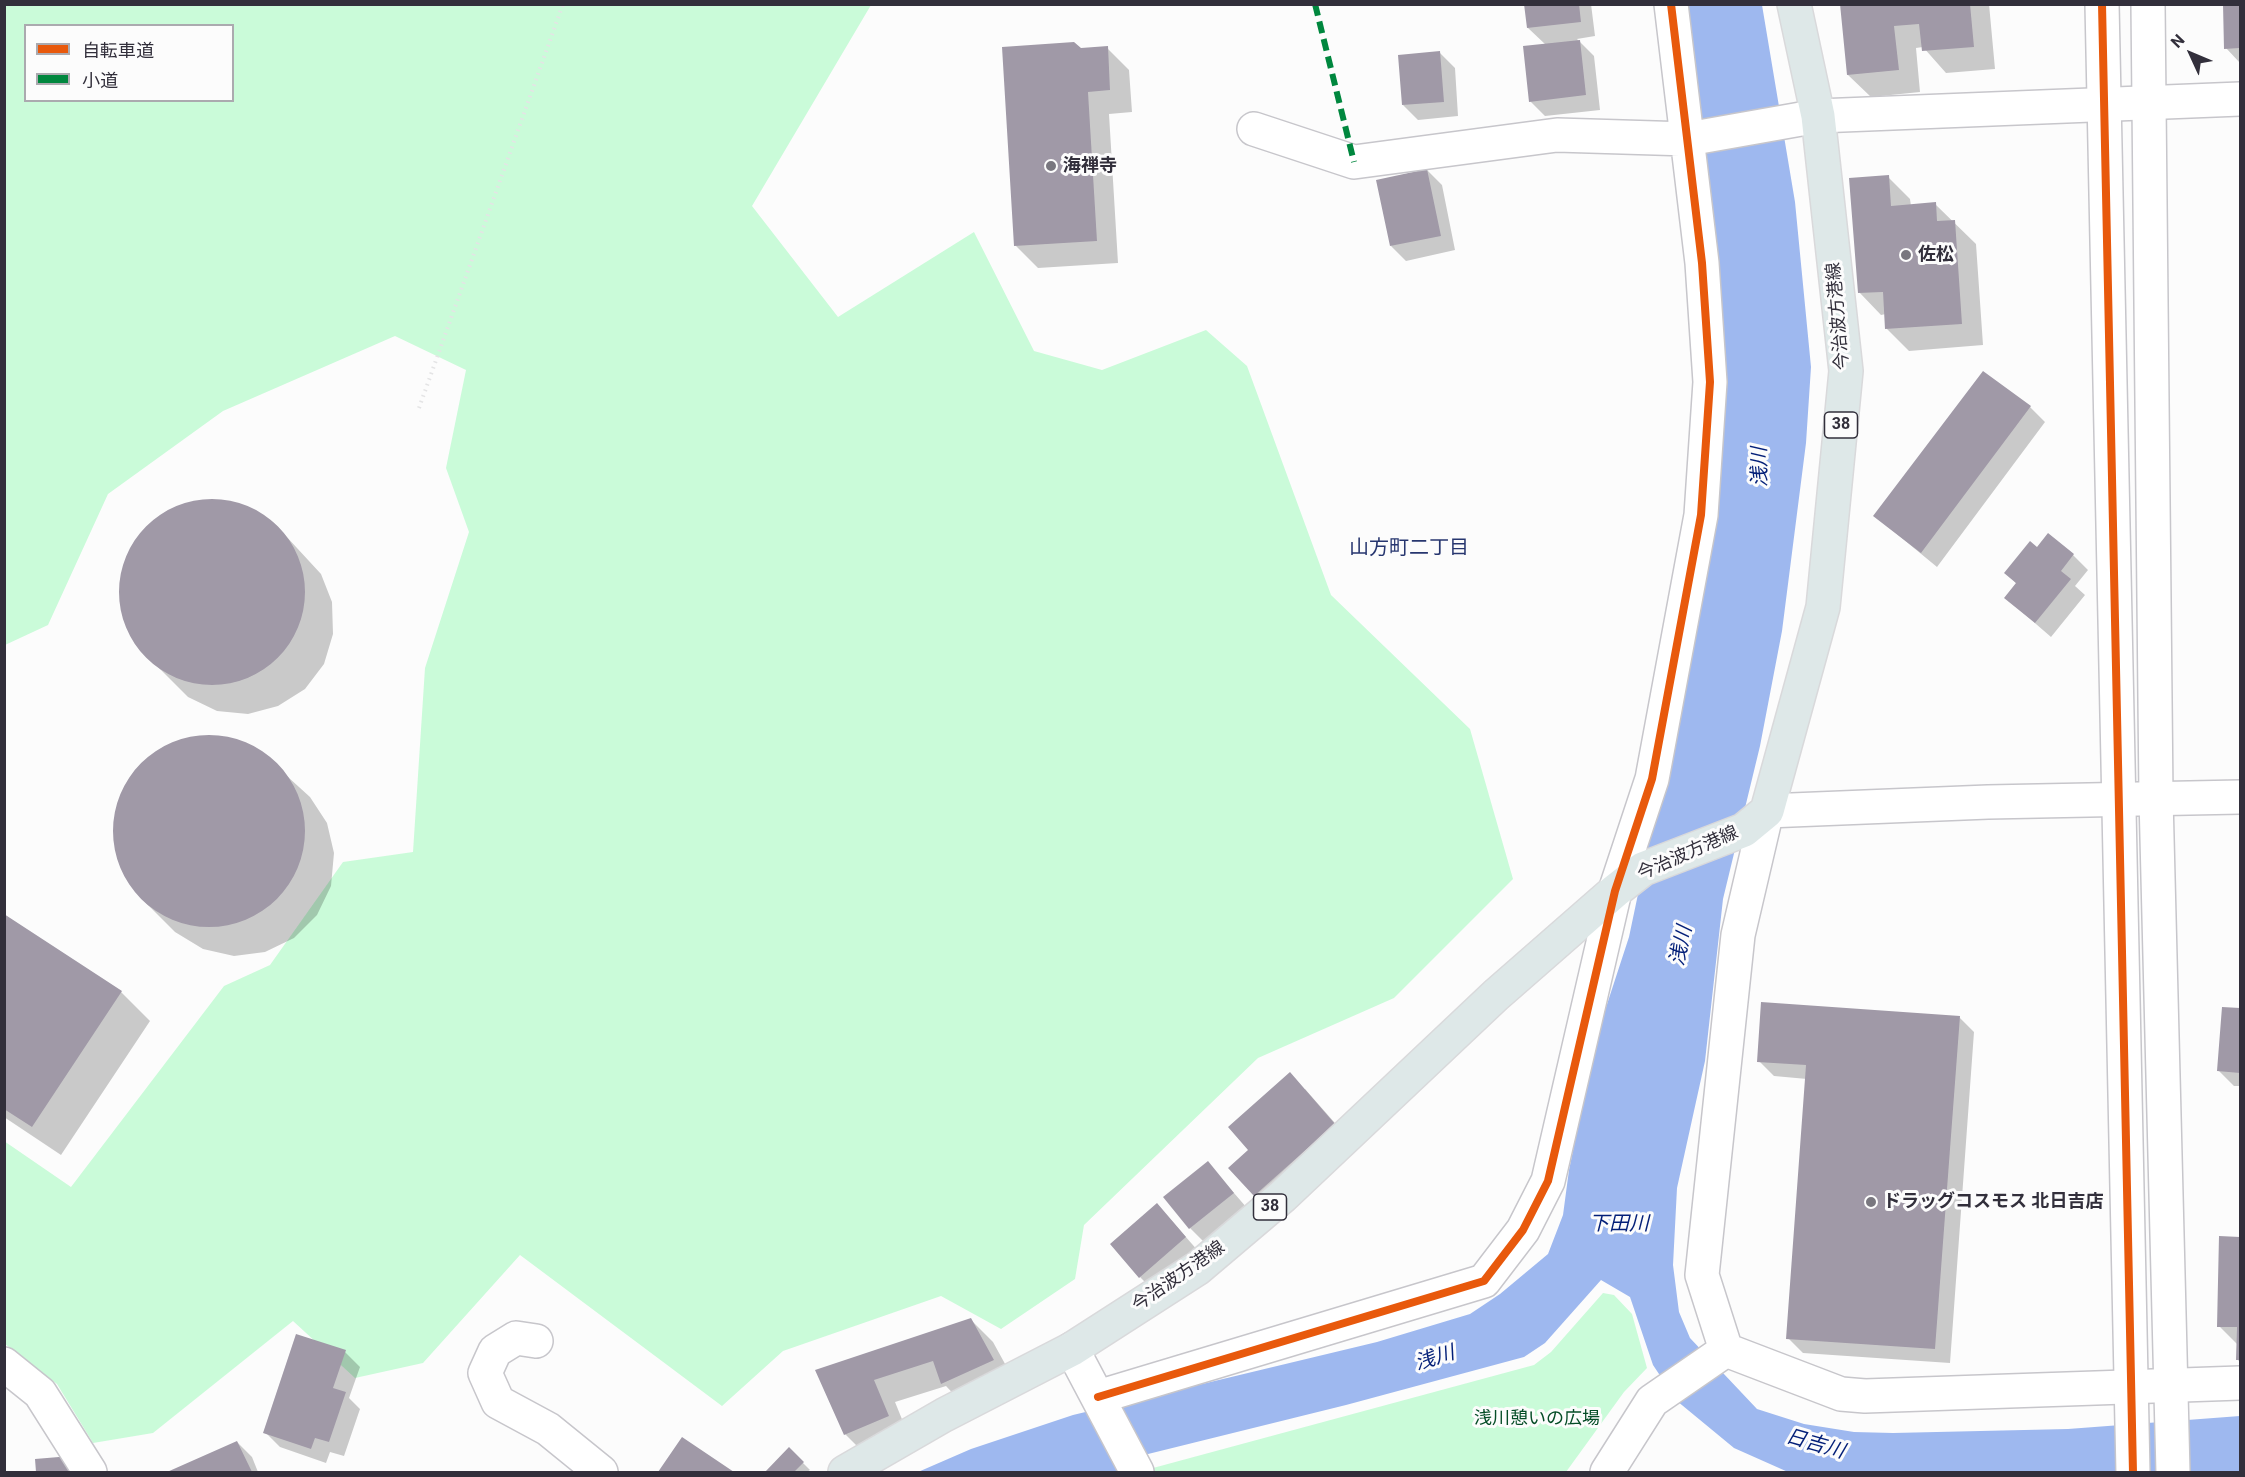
<!DOCTYPE html>
<html>
<head>
<meta charset="utf-8">
<style>
  body { margin:0 }
  #map { position:relative; width:2245px; height:1477px; overflow:hidden; background:#fcfcfc; font-family:Roboto,"Noto Sans JP",sans-serif }
  canvas { display:block }
  .frame { position:absolute; inset:0; border:6px solid #322f3b; pointer-events:none }
  .legend { position:absolute; left:24px; top:24px; width:210px; height:78px; box-sizing:border-box; background:#fcfcfc; border:2px solid #abaaaf; margin:0; padding:8px 10px; list-style:none; font-size:18px; color:#322f3b }
  .legend li { display:flex; align-items:center; gap:12px; height:30px }
  .legend b { width:30px; border:2px solid #abaaaf }
  .north { position:absolute; left:2161px; top:24px; width:60px; height:60px; -webkit-text-stroke:4px #fcfcfc; paint-order:stroke; rotate:314deg; font-size:16px; font-weight:700; line-height:24px; text-align:center; color:#322f3b }
  .north::after { content:''; display:block; margin:auto; width:21px; height:27px; background:#322f3b; clip-path:polygon(50% 0,100% 100%,50% 72%,0 100%) }
</style>
</head>
<body>
<div id="map">
<canvas width="2245" height="1477"></canvas>
<div class="frame"></div>
<ul class="legend">
<li><b style="height:8px;background:#e8590c"></b>自転車道</li>
<li><b style="height:8px;background:#00873e"></b>小道</li>
</ul>
<div class="north">N</div>
</div>
<script>
const g = document.querySelector('canvas').getContext('2d');
g.lineJoin = 'round';
function fillPath(path, color) {
  g.fillStyle = color;
  g.fill(path, 'evenodd');
}
function shape(rows) {
  const path = new Path2D();
  for (const r of rows) {
    if (r.length === 3) {
      path.moveTo(r[0] + r[2], r[1]);
      path.arc(r[0], r[1], r[2], 0, 2 * Math.PI);
      continue;
    }
    path.moveTo(r[0], r[1]);
    for (let i = 2; i < r.length; i += 2) path.lineTo(r[i], r[i + 1]);
  }
  return path;
}
function strokePath(path, color, width, dash) {
  g.strokeStyle = color;
  g.lineWidth = width;
  g.lineCap = dash ? 'butt' : 'round';
  g.setLineDash(dash || []);
  g.stroke(path);
}
function label(font, color, halo, rows, align = 'center') {
  g.font = font + ' Roboto,"Noto Sans JP",sans-serif';
  g.lineWidth = 6;
  g.setLineDash([]);
  g.textBaseline = 'middle';
  g.strokeStyle = halo;
  g.fillStyle = color;
  for (const [text, x, y, turn = 0] of rows) {
    g.save();
    g.translate(x, y);
    g.rotate((+turn || 0) * Math.PI / 180);
    g.textAlign = isNaN(turn) ? turn : align;
    if (halo) g.strokeText(text, 0, 0);
    g.fillText(text, 0, 0);
    g.restore();
  }
}
fillPath(shape([
  [5,5,871,5,752,206,838,317,974,232,1034,351,1102,370,1206,330,1247,366,1331,595,1470,729,1513,879,1394,998,1258,1058,1084,1225,1075,1279,1001,1329,941,1296,783,1351,722,1406,520,1255,423,1363,355,1378,293,1321,153,1433,93,1443,57,1384,5,1344,4,1141,71,1187,224,986,270,965,343,862,413,852,425,668,469,532,446,468,466,370,395,336,223,411,108,494,48,625,5,645],
  [26,26,232,26,232,100,26,100],
  [1603,1293,1614,1295,1632,1314,1647,1368,1624,1392,1566,1472,1155,1472,1153,1468,1534,1365,1551,1352]
]), '#cafbd9');
fillPath(shape([
  [1680,5,1762,5,1795,202,1811,367,1806,443,1782,631,1760,746,1723,899,1705,1061,1677,1188,1673,1265,1679,1312,1690,1338,1757,1409,1804,1424,1854,1432,1893,1433,2068,1429,2240,1416,2240,1472,1788,1472,1734,1448,1677,1401,1653,1365,1630,1297,1601,1280,1545,1343,1524,1357,1346,1405,1140,1456,1126,1472,918,1472,971,1449,1073,1415,1377,1342,1470,1314,1500,1294,1548,1254,1563,1215,1569,1170,1596,1038,1629,937,1658,799,1726,404]
]), '#9eb8ef');
fillPath(shape([
  [1525,4,1591,4,1595,36,1577,39,1594,56,1600,110,1545,116,1530,101,1546,45,1528,28],
  [1842,4,1989,4,1995,69,1946,73,1923,47,1916,48,1920,92,1871,97,1848,75],
  [2224,4,2240,4,2240,63,2226,48],
  [1107,48,1129,70,1132,112,1109,114,1118,263,1038,268,1015,245,1080,50],
  [1440,53,1455,68,1458,116,1418,120,1403,105],
  [1427,170,1442,185,1455,250,1406,261,1391,246],
  [1888,177,1910,199,1911,206,1935,204,1976,244,1983,345,1909,351,1887,329,1886,314,1881,315,1859,292],
  [2030,407,2045,422,1937,567,1875,516],
  [219,500,247,507,273,522,321,574,332,602,333,634,324,664,305,689,278,706,248,714,217,711,188,697,136,645,123,617,120,587,126,559,141,533,163,514,190,503],
  [2037,550,2073,555,2088,570,2075,586,2085,595,2051,637,2006,598,2017,584,2006,573],
  [197,736,228,738,256,748,310,797,327,823,334,853,331,886,317,915,294,938,265,952,234,956,203,949,175,932,145,902,126,877,115,846,115,816,125,787,143,763,168,745],
  [4,916,121,992,150,1021,61,1155,4,1117],
  [2223,1008,2240,1009,2240,1086,2234,1086,2219,1071],
  [1959,1017,1974,1032,1950,1363,1803,1353,1788,1338,1807,1079,1774,1076,1759,1061],
  [1305,1089,1349,1139,1269,1210,1255,1195,1250,1151],
  [1208,1163,1247,1208,1205,1243,1190,1228],
  [1171,1220,1199,1252,1155,1292,1140,1277],
  [2221,1238,2240,1238,2240,1362,2237,1359,2238,1345,2219,1326],
  [971,1320,993,1342,1015,1382,964,1405,946,1386,895,1402,910,1439,867,1456,845,1434,818,1371],
  [345,1352,360,1367,349,1398,360,1409,344,1456,330,1452,326,1463,280,1447,265,1432],
  [682,1439,731,1472,659,1472],
  [237,1442,252,1457,258,1472,170,1472],
  [789,1449,810,1470,807,1472,767,1472]
]), '#0003');
fillPath(shape([
  [1524,4,1579,4,1581,22,1527,28],
  [1840,4,1970,4,1974,47,1922,51,1919,24,1894,26,1899,70,1847,75],
  [2223,4,2240,4,2240,48,2224,49],
  [1580,40,1586,95,1529,102,1523,46],
  [1074,42,1081,48,1108,46,1110,90,1088,92,1097,241,1014,246,1002,47],
  [1440,51,1444,102,1402,105,1398,55],
  [1427,169,1441,236,1390,246,1376,180],
  [1889,175,1891,206,1936,202,1937,221,1955,220,1962,324,1885,329,1883,292,1858,293,1849,178],
  [1983,371,2031,406,1921,553,1873,516],
  [212,592,93],
  [2048,533,2074,554,2061,571,2071,579,2035,623,2004,598,2016,583,2004,573,2030,541,2037,547],
  [209,831,96],
  [4,914,122,991,32,1127,4,1109],
  [1761,1002,1960,1016,1935,1349,1786,1339,1806,1065,1757,1062],
  [2222,1007,2240,1008,2240,1073,2217,1071],
  [1290,1072,1335,1124,1254,1196,1228,1168,1248,1150,1228,1127],
  [1208,1161,1234,1193,1189,1229,1163,1197],
  [1157,1203,1186,1237,1139,1278,1110,1244],
  [2219,1236,2240,1237,2240,1360,2236,1360,2237,1327,2217,1327],
  [971,1318,994,1360,941,1384,933,1361,874,1380,889,1416,844,1435,815,1370],
  [296,1334,346,1350,333,1388,346,1392,329,1442,315,1438,311,1449,263,1433],
  [682,1437,734,1472,658,1472],
  [237,1441,252,1472,167,1472],
  [789,1447,804,1462,794,1472,765,1472],
  [71,1456,72,1472,36,1472,35,1459]
]), '#a099a7');
const minor = shape([
  [1254,129,1354,162,1557,135,1688,139,1818,116,2240,99],
  [536,1341,516,1338,495,1351,485,1373,498,1402,548,1429,601,1472],
  [1072,1349,1137,1472],
  [1726,1350,1702,1275,1738,935,1767,811,1988,802,2240,797],
  [1726,1350,1841,1394,1865,1396,2240,1383],
  [4,1364,40,1393,90,1472],
  [1098,1397,1484,1281,1523,1230,1548,1181,1615,891,1652,779,1701,515,1710,382,1702,263,1671,4],
  [1607,1472,1652,1401,1726,1350]
]);
const tertiary = shape([
  [2102,4,2133,1472],
  [2148,4,2156,798,2173,1472]
]);
const primary = shape([
  [845,1472,944,1415,1072,1349,1198,1268,1283,1196,1496,995,1615,891,1643,869,1744,830,1767,811,1823,607,1846,371,1818,116,1794,4]
]);
strokePath(minor, '#c7c6cb', 36);
strokePath(tertiary, '#c7c6cb', 36);
strokePath(primary, '#d9d9db', 36);
strokePath(shape([
  [419,408,563,4]
]), '#e4e4e5', 4, [1.5, 4.5]);
strokePath(minor, '#fff', 33);
strokePath(tertiary, '#fff', 33);
strokePath(primary, '#dee8e8', 33);
strokePath(shape([
  [1315,4,1354,162]
]), '#00873e', 6, [12, 6]);
strokePath(shape([
  [2102,4,2133,1472],
  [1098,1397,1484,1281,1523,1230,1548,1181,1615,891,1652,779,1701,515,1710,382,1702,263,1671,4]
]), '#e8590c', 8);
for (const [x, y, r, color] of [
  [1051,166,6,"#79777f"],
  [1906,255,6,"#79777f"],
  [1871,1202,6,"#79777f"]
]) {
  const dot = new Path2D();
  dot.arc(x, y, r, 0, 2 * Math.PI);
  g.fillStyle = color;
  g.fill(dot);
  strokePath(dot, '#fcfcfc', 2);
}
for (const [x, y, w] of [
  [1841,425,33],
  [1270,1207,33]
]) {
  const box = new Path2D();
  box.roundRect(x - w / 2, y - 13, w, 26, 4.5);
  g.fillStyle = '#fcfcfc';
  g.fill(box);
  strokePath(box, '#322f3b', 1.5);
}
label('bold 16px', '#322f3b', null, [
  ["38",1841,425],
  ["38",1270,1207]
]);
label('bold 18px', '#322f3b', '#fcfcfc', [
  ["海禅寺",1063,166],
  ["佐松",1918,255],
  ["ドラッグコスモス 北日吉店",1883,1202]
], 'left');
label('18px', '#322f3b', '#fcfcfc', [
  ["今治波方港線",1839,316,-95],
  ["今治波方港線",1688,854,-24],
  ["今治波方港線",1179,1277,-35]
]);
label('18px', '#054d27', '#fcfcfc', [
  ["浅川憩いの広場",1537,1419]
]);
label('italic 20px', '#031f78', '#fcfcfc', [
  ["浅川",1761,467,-91],
  ["浅川",1682,946,-78],
  ["下田川",1619,1225],
  ["浅川",1435,1359,-17],
  ["日吉川",1815,1445,16]
]);
label('20px', '#27366f', '#fcfcfc', [
  ["山方町二丁目",1409,549]
]);
</script>
</body>
</html>
